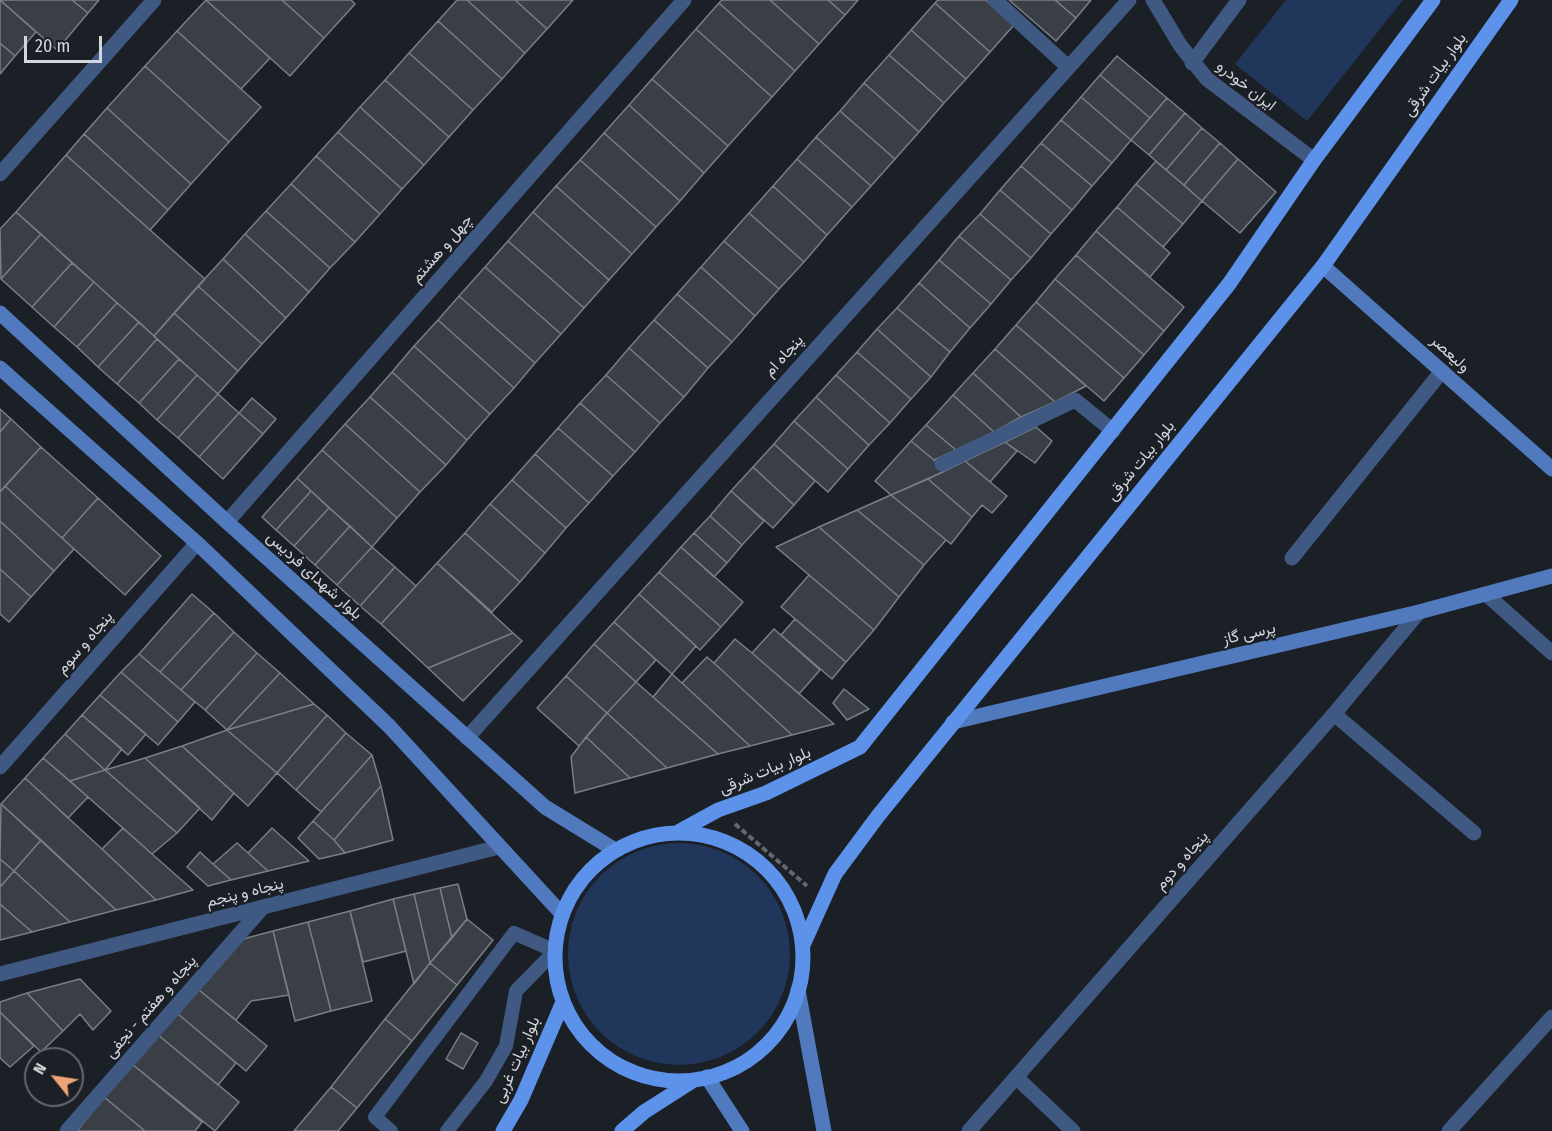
<!DOCTYPE html>
<html>
<head>
<meta charset="utf-8">
<style>
  body { margin:0 }
  #map { position:relative; width:1552px; height:1131px; overflow:hidden; background:#1b1f26; font-family:"Fira Sans Condensed",sans-serif }
  canvas { display:block }
  .north { position:absolute; left:24px; top:1047px; width:60px; height:60px; box-sizing:border-box; background:#1b1f26; border:2px solid #65686e; border-radius:50%; rotate:300deg; font-size:16px; font-weight:700; line-height:24px; text-align:center; color:#d3d6da }
  .north::after { content:''; display:block; margin:auto; width:21px; height:27px; background:#efa378; clip-path:polygon(50% 0,100% 100%,50% 72%,0 100%) }
  .scale { position:absolute; left:24px; top:36px; width:78px; height:27px; box-sizing:border-box; border:3px solid #d3d6da; border-top:0; padding-left:8px; font-size:18px; line-height:21px; white-space:nowrap; color:#d3d6da; -webkit-text-stroke:4px #1b1f26; paint-order:stroke }
</style>
</head>
<body>
<div id="map">
<canvas width="1552" height="1131"></canvas>
<div class="north">N</div>
<div class="scale">20 m</div>
</div>
<script>
const g = document.querySelector('canvas').getContext('2d');
g.lineJoin = 'round';
function fillPath(path, color) {
  g.fillStyle = color;
  g.fill(path, 'evenodd');
}
function shape(rows) {
  const path = new Path2D();
  for (const r of rows) {
    if (r.length === 3) {
      path.moveTo(r[0] + r[2], r[1]);
      path.arc(r[0], r[1], r[2], 0, 2 * Math.PI);
      continue;
    }
    path.moveTo(r[0], r[1]);
    for (let i = 2; i < r.length; i += 2) path.lineTo(r[i], r[i + 1]);
  }
  return path;
}
function strokePath(path, color, width, dash) {
  g.strokeStyle = color;
  g.lineWidth = width;
  g.lineCap = dash ? 'butt' : 'round';
  g.setLineDash(dash || []);
  g.stroke(path);
}
function label(font, color, halo, rows, align = 'center') {
  g.font = font + ' "Fira Sans Condensed",Vazirmatn,sans-serif';
  g.lineWidth = 4.5;
  g.setLineDash([]);
  g.textBaseline = 'middle';
  g.strokeStyle = halo;
  g.fillStyle = color;
  for (const [text, x, y, turn = 0] of rows) {
    g.save();
    g.translate(x, y);
    g.rotate((+turn || 0) * Math.PI / 180);
    g.textAlign = isNaN(turn) ? turn : align;
    if (halo) g.strokeText(text, 0, 0);
    g.fillText(text, 0, 0);
    g.restore();
  }
}
fillPath(shape([
  [1286,0,1403,0,1307,121,1235,64],
  [679,954,111]
]), '#20365b');
const building = shape([
  [0,0,36,32,15,56,0,43,0,0],
  [0,0,72,0,88,13,57,50,0,0],
  [72,0,99,0,88,13,72,0],
  [206,0,270,58,241,89,177,31,206,0],
  [206,0,282,0,324,38,290,76,206,0],
  [282,0,351,0,355,4,324,38,282,0],
  [457,0,467,0,525,53,502,79,438,21,457,0],
  [467,0,515,0,547,29,525,53,467,0],
  [515,0,573,0,547,29,515,0],
  [722,0,770,0,819,44,795,71,719,3,722,0],
  [770,0,828,0,845,15,819,44,770,0],
  [828,0,858,0,845,15,828,0],
  [938,0,986,0,1014,25,990,52,935,3,938,0],
  [1009,0,1055,0,1076,18,1056,41,1009,0],
  [1055,0,1091,0,1076,18,1055,0],
  [719,3,795,71,772,97,696,29,719,3],
  [935,3,990,52,966,79,911,30,935,3],
  [438,21,502,79,473,110,409,53,438,21],
  [696,29,772,97,728,146,652,79,696,29],
  [911,30,966,79,944,103,889,55,911,30],
  [177,31,261,107,229,142,145,66,177,31],
  [0,43,15,56,0,74,0,43],
  [409,53,473,110,449,137,385,80,409,53],
  [889,55,944,103,919,132,864,83,889,55],
  [1117,56,1167,98,1150,118,1100,75,1117,56],
  [145,66,229,142,191,184,107,108,145,66],
  [1100,75,1150,118,1131,140,1081,97,1100,75],
  [652,79,728,146,704,173,629,105,652,79],
  [385,80,449,137,424,165,360,107,385,80],
  [864,83,919,132,895,159,840,111,864,83],
  [1081,97,1131,140,1112,163,1061,120,1081,97],
  [1167,98,1185,113,1149,155,1131,140,1167,98],
  [629,105,704,173,680,201,604,133,629,105],
  [360,107,424,165,402,189,338,132,360,107],
  [107,108,191,184,168,210,84,134,107,108],
  [840,111,895,159,871,186,816,137,840,111],
  [1185,113,1202,128,1166,170,1149,155,1185,113],
  [1061,120,1112,163,1092,186,1041,143,1061,120],
  [1202,128,1220,143,1184,185,1166,170,1202,128],
  [338,132,402,189,380,214,316,156,338,132],
  [604,133,680,201,656,227,580,160,604,133],
  [84,134,168,210,150,230,66,155,84,134],
  [816,137,871,186,852,207,797,159,816,137],
  [1041,143,1092,186,1072,210,1021,166,1041,143],
  [1220,143,1238,159,1202,201,1184,185,1220,143],
  [66,155,205,279,154,336,16,212,66,155],
  [316,156,380,214,355,242,291,184,316,156],
  [797,159,852,207,827,235,773,186,797,159],
  [1238,159,1276,192,1240,233,1202,201,1238,159],
  [580,160,656,227,632,254,556,186,580,160],
  [1156,161,1202,201,1183,224,1136,184,1156,161],
  [1021,166,1072,210,1051,234,1000,190,1021,166],
  [291,184,355,242,330,268,266,211,291,184],
  [1136,184,1183,224,1163,247,1117,207,1136,184],
  [556,186,632,254,609,280,533,212,556,186],
  [773,186,827,235,804,262,749,213,773,186],
  [1000,190,1051,234,1031,258,980,214,1000,190],
  [1117,207,1170,253,1150,277,1096,231,1117,207],
  [266,211,330,268,309,292,245,234,266,211],
  [16,212,41,234,1,279,0,229,16,212],
  [533,212,609,280,584,308,508,241,533,212],
  [749,213,804,262,779,289,724,241,749,213],
  [980,214,1031,258,1011,280,959,236,980,214],
  [1096,231,1184,307,1164,331,1076,255,1096,231],
  [41,234,72,263,32,307,1,279,41,234],
  [245,234,309,292,286,318,223,259,245,234],
  [959,236,1011,280,991,304,939,260,959,236],
  [508,241,584,308,561,334,485,267,508,241],
  [724,241,779,289,755,316,701,267,724,241],
  [1076,255,1164,331,1144,355,1055,279,1076,255],
  [223,259,286,318,262,344,198,286,223,259],
  [939,260,991,304,970,328,919,283,939,260],
  [72,263,94,282,54,327,32,307,72,263],
  [485,267,561,334,535,363,459,296,485,267],
  [701,267,755,316,732,342,677,294,701,267],
  [1055,279,1144,355,1124,378,1036,302,1055,279],
  [94,282,117,303,77,347,54,327,94,282],
  [919,283,970,328,950,352,897,308,919,283],
  [198,286,262,344,238,371,174,313,198,286],
  [677,294,732,342,708,368,654,320,677,294],
  [459,296,535,363,514,388,438,320,459,296],
  [1036,302,1124,378,1104,401,1016,325,1036,302],
  [117,303,139,322,98,367,77,347,117,303],
  [897,308,950,352,931,377,877,329,897,308],
  [174,313,238,371,218,394,154,336,174,313],
  [438,320,514,388,490,414,414,346,438,320],
  [654,320,708,368,684,397,629,348,654,320],
  [139,322,157,339,117,384,98,367,139,322],
  [1016,325,1086,386,1055,402,995,349,1016,325],
  [877,329,931,377,911,399,857,352,877,329],
  [157,339,179,359,139,403,117,384,157,339],
  [414,346,490,414,467,440,392,372,414,346],
  [629,348,684,397,660,423,606,375,629,348],
  [995,349,1055,402,1021,417,973,373,995,349],
  [857,352,911,399,890,423,836,375,857,352],
  [179,359,197,375,157,420,139,403,179,359],
  [392,372,467,440,446,465,370,397,392,372],
  [973,373,1021,417,994,432,953,395,973,373],
  [197,375,218,394,178,438,157,420,197,375],
  [606,375,660,423,635,452,580,403,606,375],
  [836,375,890,423,869,445,816,397,836,375],
  [218,394,239,413,199,457,178,438,218,394],
  [953,395,994,432,956,450,926,425,953,395],
  [370,397,446,465,420,492,345,424,370,397],
  [816,397,869,445,848,469,794,421,816,397],
  [252,398,276,419,263,434,239,413,252,398],
  [580,403,635,452,613,476,558,428,580,403],
  [0,409,11,419,0,432,0,409],
  [239,413,263,434,223,479,199,457,239,413],
  [11,419,41,447,0,492,0,432,11,419],
  [794,421,848,469,828,492,774,444,794,421],
  [345,424,420,492,397,518,322,450,345,424],
  [926,425,956,450,934,460,911,441,926,425],
  [1036,427,1052,441,1035,463,1005,442,1036,427],
  [558,428,613,476,589,503,535,454,558,428],
  [911,441,934,460,943,472,891,495,875,481,911,441],
  [1005,442,1017,451,990,482,965,461,1005,442],
  [774,444,815,481,794,505,753,467,774,444],
  [41,447,98,498,62,538,5,486,41,447],
  [322,450,397,518,372,547,297,478,322,450],
  [535,454,589,503,566,528,512,480,535,454],
  [965,461,1007,496,992,513,982,505,972,517,928,479,965,461],
  [753,467,794,505,773,528,731,491,753,467],
  [297,478,311,491,276,530,262,517,297,478],
  [928,479,972,517,951,544,891,495,928,479],
  [512,480,566,528,545,553,490,504,512,480],
  [5,486,74,549,54,571,0,521,0,492,5,486],
  [311,491,329,508,294,546,276,530,311,491],
  [731,491,764,521,742,545,710,516,731,491],
  [891,495,946,540,924,565,857,510,891,495],
  [98,498,161,556,125,595,62,538,98,498],
  [490,504,545,553,520,582,465,533,490,504],
  [329,508,350,526,315,565,294,546,329,508],
  [857,510,924,565,899,597,819,527,857,510],
  [710,516,742,545,727,563,694,533,710,516],
  [0,521,54,571,31,597,0,569,0,521],
  [350,526,372,547,337,585,315,565,350,526],
  [819,527,899,597,874,630,776,547,819,527],
  [465,533,520,582,492,612,437,563,465,533],
  [694,533,727,563,714,577,681,547,694,533],
  [372,547,395,567,360,606,337,585,372,547],
  [681,547,743,602,721,627,659,572,681,547],
  [437,563,513,633,428,668,381,624,437,563],
  [395,567,416,586,381,624,360,606,395,567],
  [0,569,31,597,9,622,0,614,0,569],
  [659,572,721,627,700,650,639,594,659,572],
  [809,575,874,630,846,662,781,607,809,575],
  [192,594,214,613,160,672,139,654,192,594],
  [639,594,696,646,672,674,614,622,639,594],
  [214,613,234,632,181,690,160,672,214,613],
  [795,619,846,662,832,679,781,635,795,619],
  [614,622,656,660,636,682,594,644,614,622],
  [774,629,820,670,799,694,752,653,774,629],
  [234,632,257,653,205,710,181,690,234,632],
  [513,633,522,641,463,701,428,668,513,633],
  [735,639,752,653,834,724,792,735,714,663,735,639],
  [594,644,636,682,607,713,566,676,594,644],
  [257,653,280,673,227,730,205,710,257,653],
  [139,654,195,702,178,722,121,672,139,654],
  [707,657,714,663,792,735,750,746,682,683,707,657],
  [121,672,178,722,158,745,100,695,121,672],
  [280,673,314,704,227,730,280,673],
  [672,674,682,683,750,746,718,754,653,697,672,674],
  [566,676,607,713,579,746,537,708,566,676],
  [636,682,653,697,718,754,667,768,607,713,636,682],
  [844,689,869,709,847,720,833,703,844,689],
  [100,695,146,734,128,755,82,715,100,695],
  [314,704,327,715,277,773,227,730,314,704],
  [607,713,667,768,630,778,586,737,607,713],
  [82,715,122,749,105,770,65,734,82,715],
  [327,715,346,733,296,790,277,773,327,715],
  [227,730,277,773,248,806,182,746,227,730],
  [346,733,372,755,321,812,296,790,346,733],
  [65,734,105,770,70,781,43,758,65,734],
  [586,737,630,778,575,793,571,757,586,737],
  [182,746,234,793,212,820,145,758,182,746],
  [372,755,381,786,334,840,313,821,372,755],
  [43,758,88,797,68,818,25,778,43,758],
  [145,758,200,808,177,833,105,770,145,758],
  [105,770,177,833,152,854,70,781,105,770],
  [25,778,102,849,156,900,116,910,1,804,25,778],
  [381,786,393,840,345,853,334,840,381,786],
  [1,804,41,840,14,871,0,859,1,804],
  [313,821,334,840,345,853,319,859,298,838,313,821],
  [123,828,152,854,193,890,156,900,102,849,123,828],
  [272,828,309,861,268,871,248,853,272,828],
  [41,840,116,910,70,922,14,871,41,840],
  [237,843,248,853,268,871,231,880,213,864,237,843],
  [200,852,213,864,231,880,208,886,187,867,200,852],
  [0,859,14,871,0,887,0,859],
  [14,871,70,922,32,932,0,904,0,887,14,871],
  [458,884,467,919,452,938,440,888,458,884],
  [440,888,452,938,430,963,414,894,440,888],
  [414,894,430,963,414,984,393,899,414,894],
  [393,899,406,951,363,962,350,911,393,899],
  [0,904,32,932,0,940,0,904],
  [350,911,372,1001,331,1011,308,922,350,911],
  [467,919,493,940,457,985,430,963,467,919],
  [308,922,331,1011,295,1021,273,931,308,922],
  [273,931,289,995,251,1001,236,1020,199,990,243,939,273,931],
  [430,963,457,985,412,1041,385,1019,430,963],
  [80,979,111,1011,93,1030,80,1014,63,1031,27,993,80,979],
  [199,990,267,1046,246,1071,178,1014,199,990],
  [27,993,63,1031,41,1052,0,1012,0,1002,27,993],
  [0,1012,34,1046,10,1067,0,1058,0,1012],
  [178,1014,236,1063,218,1085,157,1034,178,1014],
  [385,1019,412,1041,357,1108,331,1087,385,1019],
  [461,1033,478,1043,463,1069,446,1059,461,1033],
  [157,1034,239,1102,215,1131,132,1064,157,1034],
  [132,1064,202,1122,195,1131,145,1131,104,1097,132,1064],
  [331,1087,357,1108,338,1131,294,1131,331,1087],
  [104,1097,145,1131,77,1131,104,1097]
]);
fillPath(building, '#3a3f46');
strokePath(building, '#797f87', 1.5);
strokePath(shape([
  [735,824,807,886]
]), '#64686e', 4, [6, 3]);
strokePath(shape([
  [391,1131,375,1117,514,933,555,951,516,991,506,1046,486,1081,447,1131]
]), '#405983', 14);
strokePath(shape([
  [995,0,1067,66],
  [1153,0,1180,45,1207,79,1314,160],
  [1192,63,1239,0],
  [0,174,154,0],
  [942,464,1075,400,1113,431],
  [227,522,684,0],
  [1292,558,1442,371],
  [1486,594,1552,653],
  [1334,714,1474,833],
  [467,738,1129,0],
  [0,767,197,543],
  [0,974,499,847],
  [1016,1077,1073,1131],
  [67,1131,263,907],
  [969,1131,1334,714,1419,612],
  [1449,1131,1552,1017]
]), '#405983', 15);
strokePath(shape([
  [1323,266,1552,469],
  [0,313,227,522,545,807,615,850],
  [0,368,197,543,389,726,562,914],
  [953,722,1419,612,1552,576],
  [798,990,824,1131],
  [707,1077,742,1131]
]), '#507abd', 15);
strokePath(shape([
  [678,832,718,810,766,793,860,747,1229,284,1314,160,1433,0],
  [679,957,124],
  [803,945,835,874,878,816,1323,266,1511,0],
  [503,1131,521,1100,563,1002],
  [622,1131,644,1112,694,1080]
]), '#5d92ea', 15);
label('16px', '#d3d6da', '#1b1f26', [
  ["بلوار بیات شرقی",1435,75,-55],
  ["ایران خودرو",1246,86,38],
  ["چهل و هشتم",442,249,-49],
  ["ولیعصر",1450,354,42],
  ["پنجاه ام",784,356,-48],
  ["بلوار بیات شرقی",1141,461,-51],
  ["بلوار شهدای فردیس",314,576,42],
  ["پرسی گاز",1249,634,-13],
  ["پنجاه و سوم",85,643,-49],
  ["بلوار بیات شرقی",765,771,-23],
  ["پنجاه و دوم",1182,861,-49],
  ["پنجاه و پنجم",245,893,-14],
  ["پنجاه و هفتم - نجفی",151,1007,-49],
  ["بلوار بیات غربی",517,1060,-66]
]);
</script>
</body>
</html>
